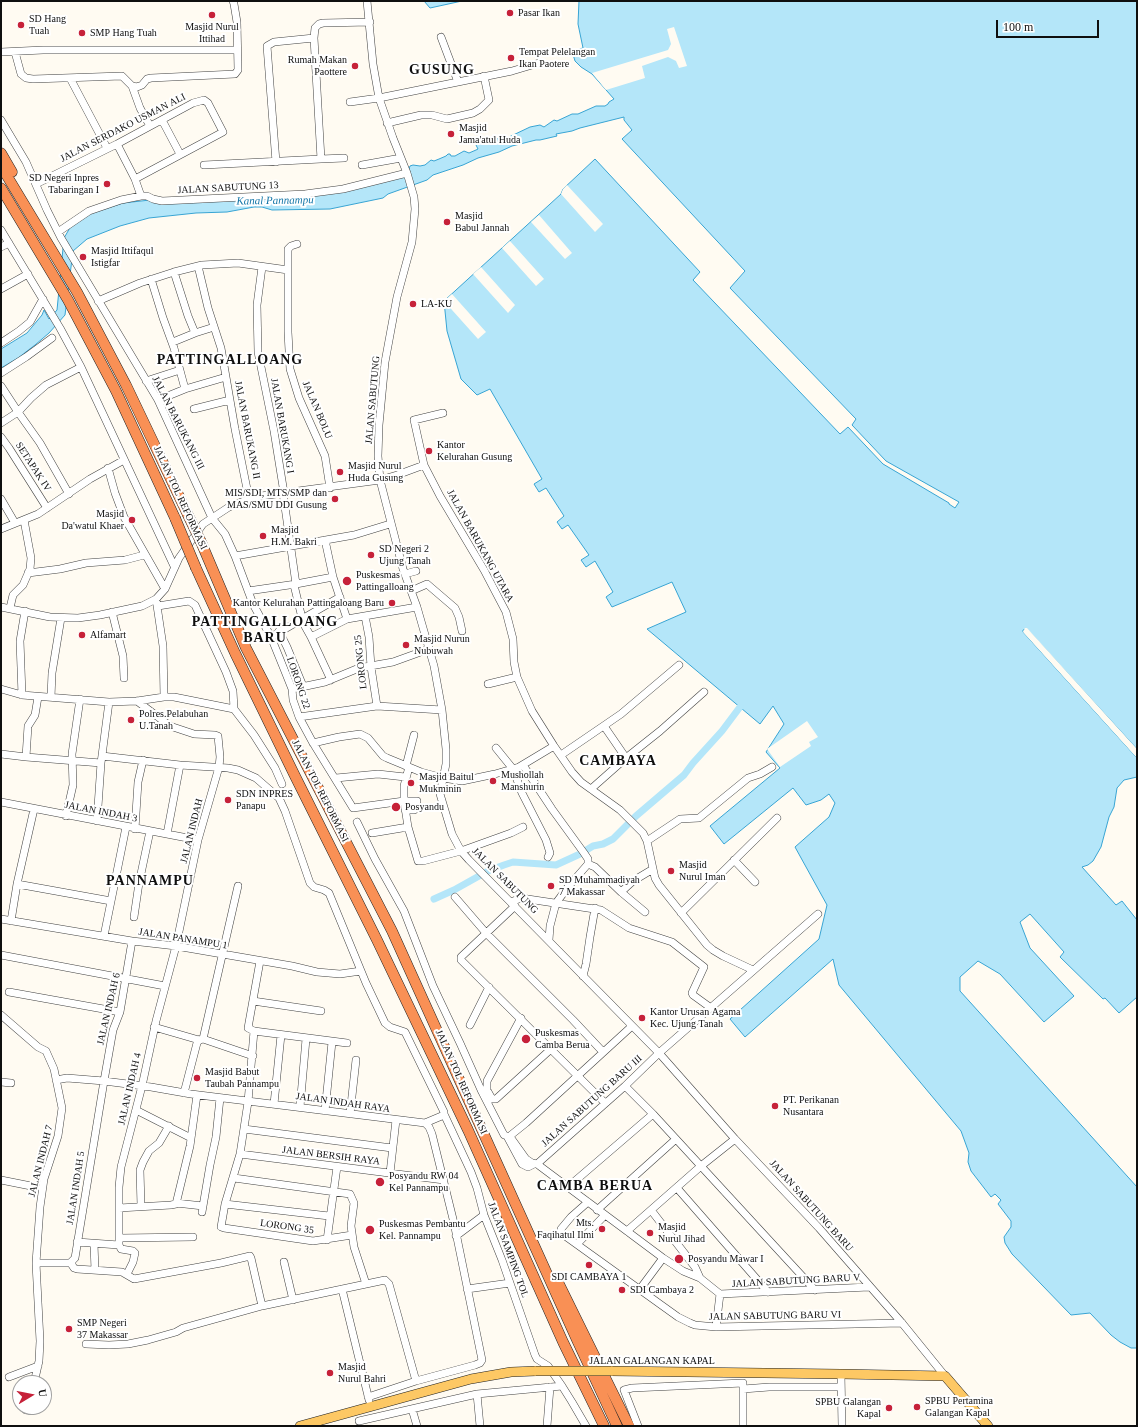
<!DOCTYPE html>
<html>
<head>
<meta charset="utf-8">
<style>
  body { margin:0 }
  #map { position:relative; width:1138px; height:1427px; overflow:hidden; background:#fffbf2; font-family:"Times New Roman",serif }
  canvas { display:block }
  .frame { position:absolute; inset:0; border:2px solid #0f0f0f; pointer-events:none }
  .north { position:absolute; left:12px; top:1375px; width:40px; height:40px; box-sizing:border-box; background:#fff; border:1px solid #9f9f9f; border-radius:50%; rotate:80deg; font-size:11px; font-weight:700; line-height:16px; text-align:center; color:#0f0f0f }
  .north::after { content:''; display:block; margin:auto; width:14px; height:18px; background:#c62139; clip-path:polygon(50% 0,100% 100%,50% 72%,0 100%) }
  .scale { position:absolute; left:996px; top:20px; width:103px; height:18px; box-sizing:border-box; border:2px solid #0f0f0f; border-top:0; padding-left:5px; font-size:12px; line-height:14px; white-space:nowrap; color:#0f0f0f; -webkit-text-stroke:3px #fff; paint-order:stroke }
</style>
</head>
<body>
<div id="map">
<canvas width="1138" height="1427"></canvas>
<div class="frame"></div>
<div class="north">U</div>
<div class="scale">100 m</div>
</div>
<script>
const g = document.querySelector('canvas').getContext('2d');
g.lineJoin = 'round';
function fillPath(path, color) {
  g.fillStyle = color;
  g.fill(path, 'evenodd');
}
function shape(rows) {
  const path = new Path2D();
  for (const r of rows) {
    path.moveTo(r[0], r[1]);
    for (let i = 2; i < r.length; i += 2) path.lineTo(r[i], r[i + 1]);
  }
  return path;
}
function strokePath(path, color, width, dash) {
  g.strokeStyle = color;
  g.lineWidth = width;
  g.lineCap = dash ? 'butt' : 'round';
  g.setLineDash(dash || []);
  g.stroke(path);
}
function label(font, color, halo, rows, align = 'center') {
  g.font = font + ' "Times New Roman",serif';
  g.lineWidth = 4;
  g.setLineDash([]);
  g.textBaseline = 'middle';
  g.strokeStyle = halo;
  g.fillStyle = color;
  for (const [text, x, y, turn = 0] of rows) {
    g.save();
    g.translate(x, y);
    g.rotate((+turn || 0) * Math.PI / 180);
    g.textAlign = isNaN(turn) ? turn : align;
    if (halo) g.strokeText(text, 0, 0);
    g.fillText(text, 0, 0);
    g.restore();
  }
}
const water = shape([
  [424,1,462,1,430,8,424,1],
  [579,1,1137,1,1137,749,1027,629,1023,630,1023,632,1137,758,1137,777,1124,780,1117,788,1114,807,1109,817,1101,847,1093,861,1088,865,1082,867,1116,905,1122,901,1137,920,1137,997,1119,1013,1105,998,1103,999,1060,957,1064,952,1030,914,1020,922,1030,948,1074,996,1044,1022,1000,974,978,961,960,977,960,991,1137,1187,1137,1348,1131,1348,1120,1342,1111,1335,1090,1313,1071,1315,1012,1254,1005,1243,1004,1237,1011,1227,1011,1221,998,1204,1001,1200,995,1194,991,1197,971,1171,968,1162,969,1153,961,1131,839,985,833,959,745,1037,730,1019,819,939,827,905,795,847,829,817,835,803,829,794,821,800,806,805,793,788,724,844,710,826,780,768,766,752,784,724,773,706,760,724,647,629,686,612,672,582,612,607,606,597,613,592,595,561,586,567,581,560,589,555,568,525,562,529,557,522,564,516,546,488,539,492,534,484,542,479,490,389,477,395,461,379,447,331,444,301,561,194,563,189,595,159,700,272,693,280,840,434,848,427,883,464,949,503,949,504,955,508,959,502,886,461,852,425,856,419,730,288,745,271,622,139,632,130,624,120,624,117,580,128,572,131,556,134,557,136,540,140,536,140,512,146,499,152,478,158,463,165,433,175,427,180,388,194,383,198,330,209,272,210,262,207,254,207,227,212,196,213,149,218,120,226,87,239,73,251,65,315,49,333,35,345,18,358,1,368,1,349,27,333,42,315,44,310,49,319,57,310,64,238,71,226,86,215,123,203,150,200,318,195,408,171,410,166,413,165,420,166,425,165,431,160,434,161,439,159,446,156,448,154,450,154,451,156,455,156,464,151,469,153,476,150,478,149,476,145,479,143,482,144,489,140,509,137,530,127,540,125,544,127,554,120,557,121,572,114,578,114,596,106,605,106,608,104,609,102,614,99,592,74,581,67,575,61,572,51,583,48,578,24,579,1]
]);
fillPath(water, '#b4e6f9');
strokePath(water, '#38a4d3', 1);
fillPath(shape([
  [674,27,687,66,679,68,676,61,668,57,642,66,645,78,606,90,592,73,668,50,671,44,667,29],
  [567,185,603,224,595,232,561,194,563,189],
  [539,215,572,253,565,259,531,222],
  [510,241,544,279,536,286,502,248],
  [481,267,515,305,508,313,473,274],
  [452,294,486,332,478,339,444,301],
  [1025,628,1027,628,1137,749,1137,751,1025,630,1137,755,1137,758,1023,632],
  [807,721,818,737,809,742,811,746,780,767,767,749]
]), '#fffbf2');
strokePath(shape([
  [434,899,454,890,488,871,504,865,513,862,556,865,580,854,593,846,603,844,613,839,636,816,684,775,693,763,722,731,740,707]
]), '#b4e6f9', 7);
const minor = shape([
  [367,1,373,64,379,98,393,138,407,173,414,197,415,209,412,242,397,297,385,362,379,425,378,456,380,480,403,569,417,607,434,666,442,710,446,749,446,764,440,794,452,834,461,851,469,860,659,1053,735,1139,819,1228,902,1323,945,1376],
  [441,37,458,82],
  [1,52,43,50,237,50],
  [15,52,21,74,26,78,33,79,122,76,132,86,137,87,142,85,147,79,151,78,235,74,238,70,237,22,234,4,233,1],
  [70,78,107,148],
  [132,86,140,108,150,126],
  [350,102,379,98,512,71,539,63],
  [1,120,26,162,47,210,61,238,158,400,212,518,225,534,235,556,253,604,271,637,286,674,292,689,293,700,299,717,313,743,353,808,404,801,417,801],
  [162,120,180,154],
  [387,123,421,115,432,115,447,119,473,113,480,109,489,100,484,76],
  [117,144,135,179,141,196],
  [344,158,321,159,314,38,315,28,319,24,323,23,370,22],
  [276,162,267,46,274,42,314,38],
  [204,165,321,159],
  [362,165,401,158],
  [36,184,117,144,193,103,204,100,208,103,223,132,135,179],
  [1,230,60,328,81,367,174,566],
  [58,232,89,211,121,200,141,196,147,196,153,199,162,201,305,194,343,189,407,173],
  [1,247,9,243],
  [262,267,257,305,258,352,274,431,284,493],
  [288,270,288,249,291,246,297,244],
  [174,272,198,266],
  [151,279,163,318,174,348,185,389],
  [1,289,28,274],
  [98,301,140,283,174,272,188,316,195,333],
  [173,342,195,333,214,327],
  [1,343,19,331,30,322,43,299],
  [1,373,26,357,52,338],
  [146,381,180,370],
  [1,386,18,412,40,443,69,494],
  [158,400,185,389,226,377],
  [194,409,230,400],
  [443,413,414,420,424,465,440,496,484,570,506,612,513,639,514,662,517,677,532,711,554,746,572,772,581,782,620,810,643,833,647,841,655,878,659,885,707,945,713,950,723,956,753,970],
  [1,423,18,412,31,398,46,385,81,367],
  [1,437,9,448,47,508],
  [108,468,115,493,124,517,165,589],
  [283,493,296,584,333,577],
  [1,499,15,523],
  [249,499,235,429,221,348,208,308,198,266,202,265,238,263,288,270,288,332,290,369,299,398,325,456,330,488],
  [1,529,38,514,90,479,124,460],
  [325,540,333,577,347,619,417,607],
  [235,556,354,535,390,524],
  [28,573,60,569,86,563,125,560,144,555],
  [405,574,416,571],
  [294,585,302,618],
  [248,591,296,584],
  [411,591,427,584,455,608,459,617,462,631],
  [158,606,189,601,195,605,226,672,233,691,234,709],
  [1,607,50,617,78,618,100,615,142,606,156,599,165,589,179,558,203,524,229,507,249,499,261,496,380,480,397,475,424,465],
  [10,608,13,595,23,585,30,569,31,558,24,520],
  [112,612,123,656,124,678],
  [365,616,369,637,371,667,377,706],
  [301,619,311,637,331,680],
  [279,631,287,647,303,686],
  [271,637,340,597],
  [311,637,347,619],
  [488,684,517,677],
  [1,689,22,695,109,702,137,701,164,697,163,646,156,599],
  [292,689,325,682,359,668,393,662,429,649],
  [22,695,20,641,25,611],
  [51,697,52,673,61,618],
  [164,697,174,697,234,709,254,735,275,768,282,784],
  [299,717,377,706,442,710],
  [604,726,626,758],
  [313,743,339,737,360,734,368,738,383,756,387,758,421,772,443,778,462,781,495,774,519,767,554,746],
  [496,748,513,769,522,793,546,840,550,853,548,857],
  [1,754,26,757,101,763],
  [561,755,621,714,679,665],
  [102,756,180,765,228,768,238,770,256,778,279,798,285,811,310,883,314,887,324,890,329,893,366,983,385,1023,390,1027,405,1032,444,1112,444,1115,425,1123],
  [26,757,28,726,35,715,38,697],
  [523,765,552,809,584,853,588,859,588,864],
  [406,766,414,735],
  [409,767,404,786,404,801,408,827,418,861,423,861,461,851,511,833,523,827],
  [336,778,378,774,405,777],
  [591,789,626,758,660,731,704,692],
  [1,802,198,840],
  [405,810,414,810],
  [66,816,73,785,72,754,80,699],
  [97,821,101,763,109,702],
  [357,822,375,859,404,911,433,986,460,1043,482,1092,504,1135,507,1136,522,1164,528,1167,534,1164],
  [135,829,138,782,143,760],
  [372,833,408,827],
  [167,834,180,765],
  [647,841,680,819,699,818,748,778,760,774,772,767],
  [734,860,755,882],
  [588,864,595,867,621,892],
  [17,884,111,901],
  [455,897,486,933,573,1020,603,1052],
  [511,902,521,898,601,910,629,928,672,942,704,967,692,993,693,995,711,1008],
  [515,906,461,957,461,960,605,1103],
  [645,912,621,892,633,881,653,869],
  [681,913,777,818],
  [134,917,139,883,150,831],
  [1,919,132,941,176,946,292,966,317,972,340,974,361,971],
  [11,921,17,884,34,809],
  [104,936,126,827],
  [549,940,550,926,556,903,568,887,588,864],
  [1,955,165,986],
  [260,961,248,1028,254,1031,347,1043],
  [583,976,586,964,590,937,595,908],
  [9,992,120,1012],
  [253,1001,321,1011],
  [1,1015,38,1047,46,1051,54,1069,62,1108,58,1136,44,1179,40,1207,36,1263,40,1341,39,1361,34,1383],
  [521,1018,487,1081,487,1090,492,1099,496,1099,551,1049],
  [470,1025,489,987],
  [632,1026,526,1123,511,1135,511,1138,526,1159,532,1163,537,1164,663,1258,683,1271,700,1278,720,1294,869,1287],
  [154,1027,199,1040,203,1039,253,1056],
  [254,1031,248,1102,240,1154,225,1204,221,1227,224,1228,313,1241,352,1235],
  [203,1039,238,886],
  [56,1080,67,1078,104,1081,151,1087,191,1094,425,1123,429,1127,432,1134,454,1223,482,1360,480,1363,475,1365,416,1381,368,1397],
  [1,1082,11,1083],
  [625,1086,653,1114,815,1290],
  [184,1093,197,1043,199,1040],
  [274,1104,281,1035],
  [300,1107,306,1039],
  [136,1110,191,1138],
  [325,1111,332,1042],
  [350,1114,356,1060],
  [444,1114,471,1172,477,1188,484,1215,502,1260,535,1355,537,1359,548,1366,562,1386],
  [244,1129,392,1148],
  [240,1154,444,1180],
  [537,1164,625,1086,659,1053,818,914],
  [390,1173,396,1120],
  [234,1178,350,1194,354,1203,351,1226,354,1247,366,1284],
  [1,1180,36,1187],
  [568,1187,653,1114],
  [677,1188,768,1292],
  [588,1202,571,1217,561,1229,561,1233,678,1317,690,1323,695,1325,716,1327,902,1323],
  [176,1203,203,1206],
  [225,1204,329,1216],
  [141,1206,140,1170,143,1162,149,1151,159,1143,169,1126],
  [119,1208,171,1205,176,1204,190,1146,197,1095],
  [597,1210,676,1139],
  [651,1210,695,1267,700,1278],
  [202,1212,210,1165,216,1137,220,1098],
  [627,1231,701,1166,735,1139],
  [456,1236,484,1215],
  [120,1238,193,1237],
  [327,1240,337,1167],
  [580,1241,605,1215],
  [77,1242,119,1245,119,1187,121,1167,142,1086,156,1021,176,946,198,840,219,767,220,757,218,736,215,735,194,734,170,726,137,701],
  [94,1244,95,1270],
  [119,1245,121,1249,133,1251,135,1253,133,1262,127,1274],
  [72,1262,72,1265,74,1268,77,1269,122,1272,134,1279,221,1263,250,1256,251,1258,262,1306],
  [284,1262,293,1300],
  [36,1263,70,1263,75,1258,104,1081,113,1030,120,1012,132,941],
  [342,1289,369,1400],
  [467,1289,510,1283],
  [640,1289,663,1258],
  [716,1327,720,1294],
  [86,1344,109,1345,128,1344,148,1340,176,1332,183,1328,262,1306,385,1280,389,1284,416,1381],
  [841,1374,842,1426],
  [9,1377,38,1366],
  [743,1389,769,1387,841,1387],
  [477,1394,480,1426],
  [412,1409,417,1426],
  [26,1410,27,1407],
  [359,1421,477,1394,562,1386,572,1402,586,1426],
  [547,1426,550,1387],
  [638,1426,624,1390,632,1388,743,1383,743,1426]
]);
const major = shape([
  [611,1371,841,1374,945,1376,988,1426],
  [300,1426,471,1379,511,1372,536,1371]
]);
const highway = shape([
  [1,153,12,172],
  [1,166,77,292,126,385,187,513],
  [1,188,68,300,116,391,175,518],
  [201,542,246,648,392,931,577,1340,617,1426],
  [196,568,235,653,294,774,377,940,468,1130,563,1342,604,1426],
  [557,1280,629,1426]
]);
strokePath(minor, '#424242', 8);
strokePath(major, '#202020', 10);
strokePath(highway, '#202020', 11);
strokePath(minor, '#fff', 7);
strokePath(major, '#fdc864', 9);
strokePath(highway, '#f99055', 10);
const majorBridge = shape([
  [536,1371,611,1371]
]);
const highwayBridge = shape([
  [187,513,201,542],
  [175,518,196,568]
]);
strokePath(majorBridge, '#202020', 10, []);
strokePath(highwayBridge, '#202020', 11, []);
strokePath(majorBridge, '#fdc864', 9);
strokePath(highwayBridge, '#f99055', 10);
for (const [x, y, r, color] of [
  [510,13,4,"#c62139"],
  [212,15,4,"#c62139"],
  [21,25,4,"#c62139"],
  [82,33,4,"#c62139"],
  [511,58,4,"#c62139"],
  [355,66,4,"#c62139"],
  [451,134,4,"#c62139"],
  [107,184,4,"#c62139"],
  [447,222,4,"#c62139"],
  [83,257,4,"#c62139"],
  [413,304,4,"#c62139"],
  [429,451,4,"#c62139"],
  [340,472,4,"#c62139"],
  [335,499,4,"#c62139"],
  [132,520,4,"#c62139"],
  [263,536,4,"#c62139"],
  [371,555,4,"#c62139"],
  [347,581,5,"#c62139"],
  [392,603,4,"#c62139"],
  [82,635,4,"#c62139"],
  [406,645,4,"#c62139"],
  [131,720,4,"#c62139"],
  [493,781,4,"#c62139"],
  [411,783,4,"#c62139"],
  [228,800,4,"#c62139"],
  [396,807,5,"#c62139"],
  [671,871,4,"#c62139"],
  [551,886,4,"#c62139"],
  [642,1018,4,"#c62139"],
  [526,1039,5,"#c62139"],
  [197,1078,4,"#c62139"],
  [775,1106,4,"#c62139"],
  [380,1182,5,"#c62139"],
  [602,1229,4,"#c62139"],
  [370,1230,5,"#c62139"],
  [650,1233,4,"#c62139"],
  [679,1259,5,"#c62139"],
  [589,1265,4,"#c62139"],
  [622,1290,4,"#c62139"],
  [69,1329,4,"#c62139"],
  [330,1373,4,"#c62139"],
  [917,1407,4,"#c62139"],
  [889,1408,4,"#c62139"]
]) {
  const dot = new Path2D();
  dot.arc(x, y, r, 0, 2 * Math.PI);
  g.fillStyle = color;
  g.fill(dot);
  strokePath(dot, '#fff', 1.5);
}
label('10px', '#0f0f0f', '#fff', [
  ["Pasar Ikan",518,13],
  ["SD Hang",29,19],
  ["Tuah",29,31],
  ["Masjid Nurul",212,27,"center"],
  ["Ittihad",212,39,"center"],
  ["SMP Hang Tuah",90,33],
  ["Tempat Pelelangan",519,52],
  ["Ikan Paotere",519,64],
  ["Rumah Makan",347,60,"right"],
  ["Paottere",347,72,"right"],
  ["Masjid",459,128],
  ["Jama'atul Huda",459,140],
  ["SD Negeri Inpres",99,178,"right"],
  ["Tabaringan I",99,190,"right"],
  ["Masjid",455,216],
  ["Babul Jannah",455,228],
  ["Masjid Ittifaqul",91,251],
  ["Istigfar",91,263],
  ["LA-KU",421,304],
  ["Kantor",437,445],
  ["Kelurahan Gusung",437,457],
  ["Masjid Nurul",348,466],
  ["Huda Gusung",348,478],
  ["MIS/SDI, MTS/SMP dan",327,493,"right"],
  ["MAS/SMU DDI Gusung",327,505,"right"],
  ["Masjid",124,514,"right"],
  ["Da'watul Khaer",124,526,"right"],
  ["Masjid",271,530],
  ["H.M. Bakri",271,542],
  ["SD Negeri 2",379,549],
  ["Ujung Tanah",379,561],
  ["Puskesmas",356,575],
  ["Pattingalloang",356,587],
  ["Kantor Kelurahan Pattingaloang Baru",384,603,"right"],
  ["Alfamart",90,635],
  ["Masjid Nurun",414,639],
  ["Nubuwah",414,651],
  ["Polres.Pelabuhan",139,714],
  ["U.Tanah",139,726],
  ["Mushollah",501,775],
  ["Manshurin",501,787],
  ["Masjid Baitul",419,777],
  ["Mukminin",419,789],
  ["SDN INPRES",236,794],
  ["Panapu",236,806],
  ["Posyandu",405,807],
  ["Masjid",679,865],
  ["Nurul Iman",679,877],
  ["SD Muhammadiyah",559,880],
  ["7 Makassar",559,892],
  ["Kantor Urusan Agama",650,1012],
  ["Kec. Ujung Tanah",650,1024],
  ["Puskesmas",535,1033],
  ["Camba Berua",535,1045],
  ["Masjid Babut",205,1072],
  ["Taubah Pannampu",205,1084],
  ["PT. Perikanan",783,1100],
  ["Nusantara",783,1112],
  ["Posyandu RW 04",389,1176],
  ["Kel Pannampu",389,1188],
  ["Mts.",594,1223,"right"],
  ["Faqihatul Ilmi",594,1235,"right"],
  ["Puskesmas Pembantu",379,1224],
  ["Kel. Pannampu",379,1236],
  ["Masjid",658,1227],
  ["Nurul Jihad",658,1239],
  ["Posyandu Mawar I",688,1259],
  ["SDI CAMBAYA 1",589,1277,"center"],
  ["SDI Cambaya 2",630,1290],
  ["SMP Negeri",77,1323],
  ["37 Makassar",77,1335],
  ["Masjid",338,1367],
  ["Nurul Bahri",338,1379],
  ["SPBU Pertamina",925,1401],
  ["Galangan Kapal",925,1413],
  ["SPBU Galangan",881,1402,"right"],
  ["Kapal",881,1414,"right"]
], 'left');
label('10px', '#0f0f0f', '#fff', [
  ["JALAN SERDAKO USMAN ALI",123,128,-27],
  ["JALAN SABUTUNG 13",228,188,-3],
  ["JALAN SABUTUNG",373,400,-85],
  ["JALAN BOLU",317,410,67],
  ["JALAN BARUKANG III",178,423,63],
  ["JALAN BARUKANG I",282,426,80],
  ["JALAN BARUKANG II",247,430,79],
  ["SETAPAK IV",33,467,57],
  ["JALAN TOL REFORMASI",180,498,65],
  ["JALAN BARUKANG UTARA",480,546,61],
  ["LORONG 25",361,662,-96],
  ["LORONG 22",298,683,71],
  ["JALAN TOL REFORMASI",320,791,63],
  ["JALAN INDAH 3",101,812,11],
  ["JALAN INDAH",192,831,-76],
  ["JALAN SABUTUNG",505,881,45],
  ["JALAN PANAMPU 1",183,939,9],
  ["JALAN INDAH 6",109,1009,-77],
  ["JALAN TOL REFORMASI",461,1082,66],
  ["JALAN INDAH 4",130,1089,-77],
  ["JALAN SABUTUNG BARU III",592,1101,-42],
  ["JALAN INDAH RAYA",343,1103,8],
  ["JALAN BERSIH RAYA",331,1156,7],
  ["JALAN INDAH 7",41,1161,-76],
  ["JALAN INDAH 5",76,1188,-81],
  ["JALAN SABUTUNG BARU",811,1206,48],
  ["LORONG 35",287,1227,8],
  ["JALAN SAMPING TOL",508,1250,70],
  ["JALAN SABUTUNG BARU V",796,1281,-3],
  ["JALAN SABUTUNG BARU VI",775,1316,-1],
  ["JALAN GALANGAN KAPAL",652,1361]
]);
label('italic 11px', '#1275a7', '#fff', [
  ["Kanal Pannampu",275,201,-1]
]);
g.letterSpacing = '1px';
label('bold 14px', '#0f0f0f', '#fff', [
  ["GUSUNG",442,70],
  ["PATTINGALLOANG",230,360],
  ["PATTINGALLOANG",265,622],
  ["BARU",265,638],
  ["CAMBAYA",618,761],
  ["PANNAMPU",150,881],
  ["CAMBA BERUA",595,1186]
]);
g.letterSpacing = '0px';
</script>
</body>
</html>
